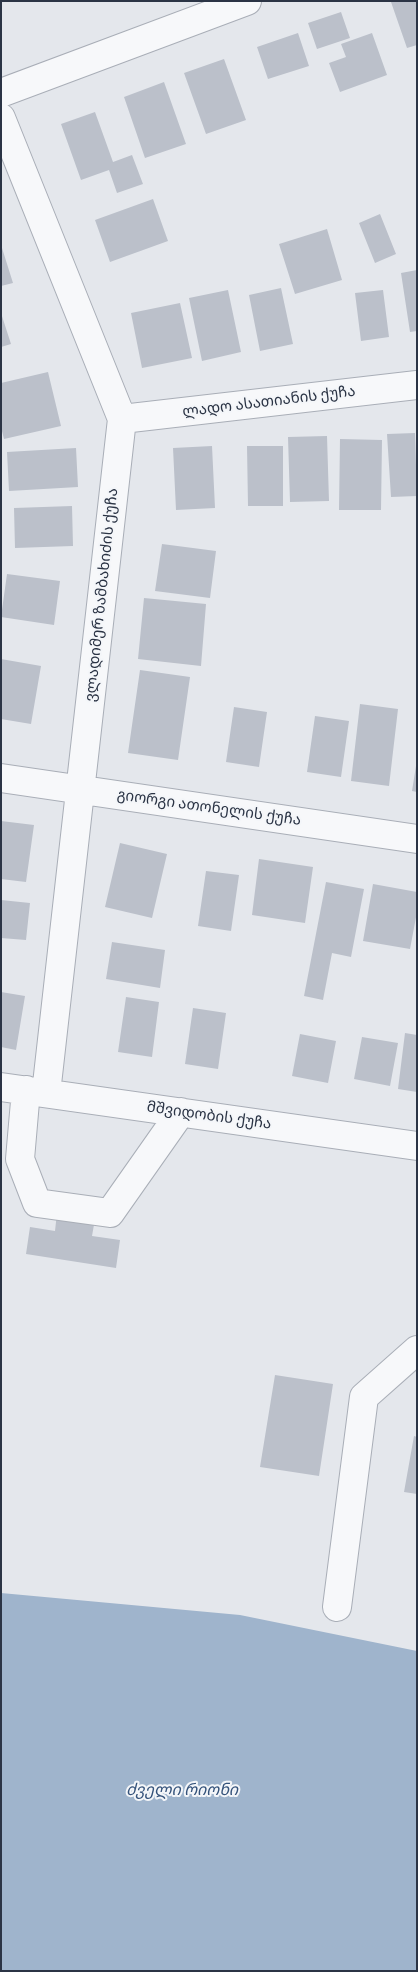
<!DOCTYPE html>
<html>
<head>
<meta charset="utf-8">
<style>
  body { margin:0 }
  #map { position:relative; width:418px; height:1972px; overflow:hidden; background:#e4e7ec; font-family:"Archivo Narrow",sans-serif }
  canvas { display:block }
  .frame { position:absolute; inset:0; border:2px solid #2b3445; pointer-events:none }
</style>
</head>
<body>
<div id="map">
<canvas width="418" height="1972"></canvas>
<div class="frame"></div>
</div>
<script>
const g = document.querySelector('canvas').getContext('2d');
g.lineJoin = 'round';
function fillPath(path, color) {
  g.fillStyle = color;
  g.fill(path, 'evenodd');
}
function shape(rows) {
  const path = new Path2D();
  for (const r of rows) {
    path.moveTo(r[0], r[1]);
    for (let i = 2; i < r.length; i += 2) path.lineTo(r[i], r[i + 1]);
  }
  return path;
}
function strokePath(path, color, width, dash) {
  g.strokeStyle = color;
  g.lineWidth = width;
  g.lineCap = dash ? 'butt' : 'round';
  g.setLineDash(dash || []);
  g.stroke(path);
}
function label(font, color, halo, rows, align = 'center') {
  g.font = font + ' "Archivo Narrow","Noto Sans Georgian",sans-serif';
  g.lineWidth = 4;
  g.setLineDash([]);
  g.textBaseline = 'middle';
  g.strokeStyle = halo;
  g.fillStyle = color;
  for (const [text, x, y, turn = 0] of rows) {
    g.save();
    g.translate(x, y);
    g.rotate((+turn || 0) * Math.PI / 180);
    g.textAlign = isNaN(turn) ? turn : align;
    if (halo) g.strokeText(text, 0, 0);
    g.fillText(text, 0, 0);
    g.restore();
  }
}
fillPath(shape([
  [1,1593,240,1615,417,1651,417,1971,1,1971]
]), '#9fb4cc');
fillPath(shape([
  [417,1,417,45,407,48,391,2],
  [341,12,350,38,317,49,308,23],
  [298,33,309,66,268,79,257,47],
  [372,33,387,75,340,92,329,63,346,57,341,44],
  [224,59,246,120,206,134,184,73],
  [164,82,186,144,145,158,124,97],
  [95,112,113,162,132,155,143,184,117,193,109,170,81,180,61,124],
  [153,199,168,241,110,262,95,220],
  [380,214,396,254,375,263,359,223],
  [327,229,342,280,295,294,279,244],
  [2,248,13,283,1,286,1,249],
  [417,270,417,331,410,332,401,273],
  [281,288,293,344,260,351,249,295],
  [228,290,241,352,202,361,189,298],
  [383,290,389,337,361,341,355,293],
  [180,303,192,358,142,368,131,313],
  [1,313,11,344,1,347],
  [48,372,61,426,4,439,1,427,1,383],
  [415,433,417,496,391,497,387,434],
  [327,436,329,501,290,502,288,437],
  [340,439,382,440,381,510,339,510],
  [212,446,215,508,176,510,173,448],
  [247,446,283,446,283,506,248,506],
  [76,448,78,487,9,491,7,452],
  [72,506,73,546,15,548,14,508],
  [162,544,216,551,210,598,155,591],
  [7,574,60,581,54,625,1,617],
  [144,598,206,604,201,666,138,659],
  [1,659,41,666,31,724,1,719],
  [140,670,190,677,178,760,128,753],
  [360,704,398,709,389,786,351,781],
  [234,707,267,712,259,767,226,762],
  [315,716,349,721,341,777,307,772],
  [416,766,417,766,417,792,412,791],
  [1,821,34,825,26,882,1,879],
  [120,843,167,854,152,918,105,907],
  [259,859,313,867,305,923,252,915],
  [206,871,239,875,231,931,198,926],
  [326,882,364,889,351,957,332,953,323,1000,304,996],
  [373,884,417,892,417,912,410,949,363,941],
  [1,900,30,903,26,940,1,938],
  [112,942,165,950,160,988,106,979],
  [1,992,25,996,16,1050,1,1047],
  [126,997,159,1002,152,1057,118,1052],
  [193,1008,226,1013,218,1069,185,1064],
  [405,1033,417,1035,417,1092,398,1089],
  [300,1034,336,1041,328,1083,292,1076],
  [362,1037,398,1043,390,1086,354,1079],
  [57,1213,95,1219,92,1236,120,1240,116,1268,26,1254,30,1227,55,1231],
  [275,1375,333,1384,319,1476,260,1467],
  [414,1436,417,1437,417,1494,404,1492]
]), '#bbc0ca');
const minor = shape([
  [1,93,247,1],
  [1,118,122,419,46,1093],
  [122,419,417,385],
  [1,778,417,839],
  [1,1087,417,1146],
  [26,1090,20,1159,37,1203,110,1213,181,1112],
  [337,1607,364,1397,417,1350]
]);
strokePath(minor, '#a9aeb7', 30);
strokePath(minor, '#f7f8fa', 28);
label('15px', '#2b3445', '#f4f6f9', [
  ["ლადო ასათიანის ქუჩა",269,402,-7],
  ["ვლადიმერ ზამბახიძის ქუჩა",102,595,-84],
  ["გიორგი ათონელის ქუჩა",209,808,8],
  ["მშვიდობის ქუჩა",209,1116,8]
]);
label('italic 16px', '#34527a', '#f4f6f9', [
  ["ძველი რიონი",182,1791]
]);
</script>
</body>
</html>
